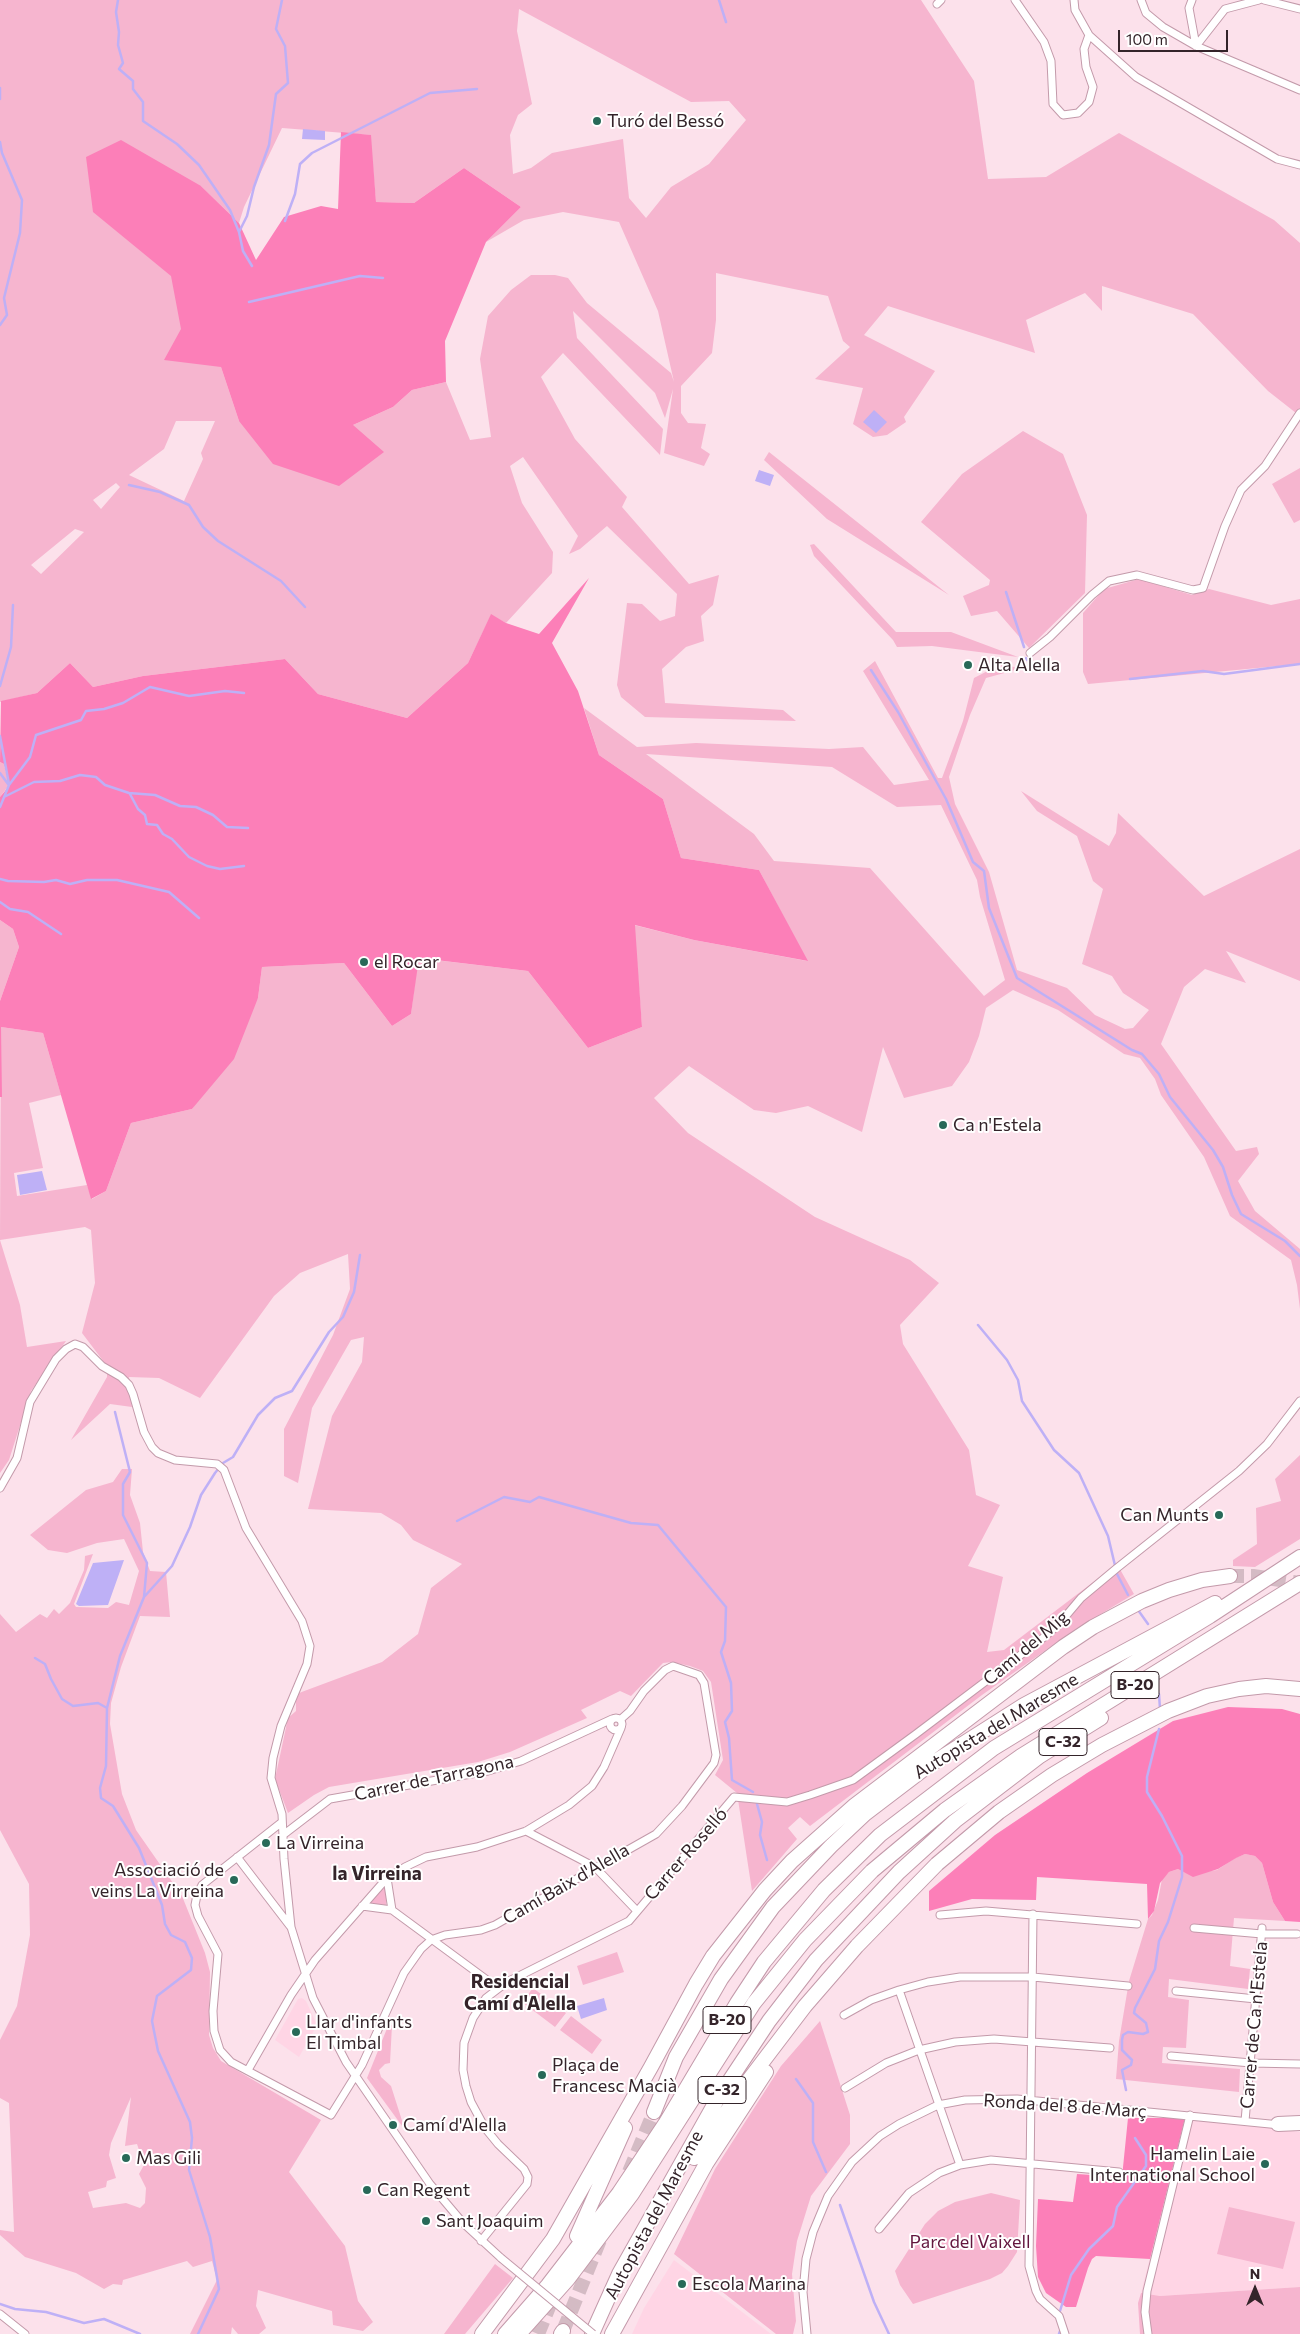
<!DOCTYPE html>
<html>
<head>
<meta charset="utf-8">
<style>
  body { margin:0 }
  #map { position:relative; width:1300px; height:2334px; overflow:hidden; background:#fce1eb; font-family:Commissioner,sans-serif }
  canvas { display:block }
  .north { position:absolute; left:1230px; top:2264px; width:50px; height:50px; -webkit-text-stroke:4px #fff; paint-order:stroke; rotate:0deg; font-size:14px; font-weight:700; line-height:20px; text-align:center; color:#34242a }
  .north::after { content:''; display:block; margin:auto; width:18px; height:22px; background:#34242a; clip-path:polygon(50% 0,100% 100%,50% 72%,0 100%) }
  .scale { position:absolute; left:1118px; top:30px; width:110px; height:22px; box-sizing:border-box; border:2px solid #34242a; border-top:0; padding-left:6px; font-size:15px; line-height:18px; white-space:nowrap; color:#34242a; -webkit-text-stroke:4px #fff; paint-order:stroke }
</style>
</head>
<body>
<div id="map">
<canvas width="1300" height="2334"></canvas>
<div class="north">N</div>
<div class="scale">100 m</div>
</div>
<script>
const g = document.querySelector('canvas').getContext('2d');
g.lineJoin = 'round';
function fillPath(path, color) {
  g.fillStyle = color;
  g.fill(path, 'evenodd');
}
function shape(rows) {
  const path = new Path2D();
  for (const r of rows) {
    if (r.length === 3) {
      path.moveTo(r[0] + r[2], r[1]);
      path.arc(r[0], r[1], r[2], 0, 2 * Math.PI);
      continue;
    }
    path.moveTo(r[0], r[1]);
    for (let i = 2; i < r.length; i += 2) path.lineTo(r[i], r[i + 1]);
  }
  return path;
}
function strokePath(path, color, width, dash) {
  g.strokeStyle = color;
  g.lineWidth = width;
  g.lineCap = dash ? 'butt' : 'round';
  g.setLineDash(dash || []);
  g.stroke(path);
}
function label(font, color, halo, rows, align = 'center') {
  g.font = font + ' Commissioner,sans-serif';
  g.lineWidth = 4;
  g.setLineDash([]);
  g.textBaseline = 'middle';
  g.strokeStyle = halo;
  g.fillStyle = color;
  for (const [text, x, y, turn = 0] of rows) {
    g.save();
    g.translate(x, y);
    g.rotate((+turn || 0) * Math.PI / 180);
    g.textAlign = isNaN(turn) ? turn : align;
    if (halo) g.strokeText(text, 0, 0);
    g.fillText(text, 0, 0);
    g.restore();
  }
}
fillPath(shape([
  [302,1998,306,2001,317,2025,299,2057,275,2040,298,1999],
  [1185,2118,1254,2124,1300,2132,1300,2287,1160,2296,1141,2293],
  [674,2260,771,2334,632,2334,644,2308]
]), '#ffd5e5');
fillPath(shape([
  [0,0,921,0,974,81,988,179,1046,177,1119,133,1274,220,1300,243,1300,410,1296,413,1268,391,1193,314,1102,286,1102,311,1085,293,1026,320,1035,353,888,306,864,335,935,371,904,417,906,422,887,435,873,437,853,424,863,388,815,379,850,347,843,341,828,296,716,273,716,320,712,353,681,386,681,413,688,423,706,424,701,448,710,454,704,466,664,453,673,389,665,418,655,393,573,311,577,338,663,429,660,455,563,353,541,377,575,439,627,497,622,507,689,584,719,575,713,605,701,616,704,641,686,647,662,669,665,703,783,710,796,721,645,717,621,697,617,685,627,603,642,604,660,621,675,616,677,594,607,526,580,549,569,554,578,536,523,457,510,466,522,503,553,552,552,573,506,623,491,615,468,663,407,718,318,694,285,659,143,676,93,687,70,663,37,693,0,702],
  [519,9,691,102,729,101,746,120,709,164,671,187,646,218,629,198,623,139,552,153,531,168,513,174,510,135,518,115,532,104,517,31],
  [282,128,370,135,376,202,414,203,464,168,521,207,486,242,524,220,563,212,619,222,658,311,674,382,671,373,587,303,568,278,555,275,531,275,511,290,488,316,480,359,491,437,470,440,446,382,412,390,393,407,353,425,239,421,221,367,172,273,201,186,239,223,244,207],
  [176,421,215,421,201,453,203,459,184,501,129,475,164,449],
  [116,483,120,487,101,509,93,500],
  [75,529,84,532,41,574,31,565],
  [1023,431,1063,454,1087,515,1085,593,1029,648,997,611,971,616,963,596,989,585,990,580,921,522,962,474],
  [769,452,832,502,949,595,827,519,764,460],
  [1300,468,1300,520,1294,523,1272,484],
  [814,544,896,632,951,632,1018,657,932,646,897,647,893,640,814,556,810,545],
  [1139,579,1192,595,1209,589,1271,605,1300,599,1300,664,1088,684,1083,672,1083,613,1104,589],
  [875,661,938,778,942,778,963,721,974,678,1003,663,1019,669,986,678,970,715,949,777,955,804,989,872,1017,970,1067,988,1095,1015,1125,1029,1133,1028,1149,1010,1123,993,1112,976,1082,964,1103,889,1093,881,1077,836,1037,811,1021,791,1109,846,1116,833,1118,813,1204,896,1300,849,1300,981,1226,951,1246,983,1205,969,1184,987,1161,1044,1236,1151,1257,1147,1259,1154,1238,1181,1255,1211,1300,1249,1300,1309,1297,1285,1291,1260,1230,1216,1204,1157,1161,1095,1155,1079,1140,1058,1124,1054,1058,1010,1013,990,986,1008,979,1036,969,1062,952,1086,904,1098,883,1047,862,1132,808,1106,776,1113,754,1110,689,1066,654,1098,688,1133,815,1217,910,1260,939,1283,900,1325,903,1344,969,1450,976,1495,1000,1505,968,1566,1003,1577,987,1652,1004,1650,1117,1564,1134,1594,1076,1629,982,1695,810,1826,800,1817,788,1828,797,1839,752,1891,737,1793,715,1775,723,1760,711,1682,703,1671,690,1666,672,1662,663,1663,631,1696,620,1691,581,1710,587,1718,510,1752,478,1762,329,1787,314,1795,288,1813,275,1779,288,1718,296,1711,296,1701,299,1693,382,1662,418,1634,431,1588,462,1564,413,1540,401,1525,381,1513,308,1509,332,1416,362,1362,364,1337,351,1340,312,1408,298,1483,284,1476,284,1429,333,1335,350,1289,348,1254,300,1273,274,1296,200,1398,159,1378,129,1377,132,1407,110,1404,71,1440,107,1377,107,1366,82,1333,95,1283,91,1230,85,1227,0,1240,1,1027,43,1033,61,1095,29,1103,43,1168,14,1173,17,1196,87,1185,92,1199,106,1191,131,1123,192,1109,258,998,262,967,344,963,392,1026,411,1014,418,958,528,971,588,1048,642,1027,634,925,694,940,807,961,759,870,681,858,663,799,599,755,584,708,637,747,696,743,829,749,863,747,894,785,929,780,863,671],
  [646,754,832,767,897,807,941,805,977,880,980,897,1005,980,984,996,870,868,774,861,754,834],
  [0,762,4,764,9,785,0,797],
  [0,920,13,929,19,947,0,1001],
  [0,1240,20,1305,27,1347,66,1341,31,1391,9,1460,0,1473],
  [1300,1455,1300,1539,1255,1567,1233,1566,1233,1560,1257,1544,1256,1508,1281,1501,1275,1479],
  [122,1469,132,1469,130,1495,140,1523,143,1552,150,1571,166,1572,170,1617,140,1616,121,1667,111,1703,110,1724,122,1794,136,1830,182,1896,205,1953,210,1972,209,2035,213,2048,221,2061,321,2120,289,2172,345,2246,358,2301,373,2322,363,2331,333,2325,332,2311,258,2290,256,2306,266,2328,259,2334,238,2334,232,2327,231,2334,190,2334,217,2280,212,2261,193,2267,187,2261,123,2280,122,2285,113,2284,104,2289,76,2273,25,2257,0,2235,0,2230,14,2232,9,2103,0,2098,0,2040,17,2006,30,1935,29,1884,0,1830,0,1614,16,1632,40,1614,47,1618,54,1609,59,1614,70,1603,84,1570,85,1556,93,1554,74,1604,76,1607,108,1608,116,1602,129,1605,139,1571,124,1539,97,1543,67,1553,48,1550,30,1535,86,1490,113,1482],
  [131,2097,125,2146,137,2144,144,2165,139,2174,146,2188,145,2203,140,2208,126,2203,93,2208,88,2192,106,2187,107,2181,116,2178,109,2155,111,2143],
  [1245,1854,1255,1856,1262,1863,1273,1902,1285,1921,1234,1918,1230,1966,1250,1969,1248,1989,1169,1979,1168,1997,1189,2000,1186,2048,1163,2047,1162,2063,1240,2069,1239,2092,1116,2079,1119,2041,1129,1981,1148,1919,1152,1915,1158,1900,1162,1879,1169,1872,1178,1869,1189,1874,1217,1870,1235,1858],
  [384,1888,386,1888,386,1905,371,1904,371,1900],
  [617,1952,624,1972,583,1985,577,1966],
  [533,1988,566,2013,555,2027,522,2002],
  [571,2016,602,2040,592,2054,560,2030],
  [820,2021,850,2115,850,2144,811,2196,797,2241,792,2274,796,2321,793,2334,776,2334,674,2254,715,2169,781,2066],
  [392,2025,390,2063,385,2064,379,2070,381,2077,391,2086,405,2130,367,2078,388,2026],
  [991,2193,1020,2200,1017,2252,1008,2266,1002,2273,990,2279,913,2304,900,2285,895,2271,925,2224,938,2211,955,2202],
  [1229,2207,1295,2222,1283,2269,1217,2254],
  [495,2264,513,2278,465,2334,444,2334],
  [1300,2287,1300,2334,1140,2334,1138,2303,1141,2293,1160,2296]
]), '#f6b5cf');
fillPath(shape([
  [341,132,371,135,376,202,414,203,464,168,521,207,486,242,445,341,446,382,412,390,393,407,353,425,384,452,339,486,273,464,239,421,221,367,164,360,181,329,171,276,93,212,86,157,121,140,201,186,239,223,256,260,284,217,321,206,338,209],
  [589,578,552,643,578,691,599,755,663,799,681,858,759,870,808,961,694,940,635,925,642,1027,588,1048,528,971,419,958,411,1014,392,1026,344,963,262,967,258,998,234,1059,192,1109,131,1123,106,1191,91,1199,43,1033,1,1027,2,1097,0,1097,0,1001,19,947,13,929,0,920,0,797,10,785,4,764,0,762,1,701,37,693,70,663,93,687,143,676,285,659,318,694,407,718,468,663,491,614,506,623,539,634],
  [1228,1707,1282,1709,1300,1714,1300,1922,1285,1921,1273,1902,1262,1863,1255,1856,1245,1854,1236,1858,1218,1869,1193,1877,1178,1869,1169,1872,1160,1883,1154,1911,1148,1919,1147,1884,1037,1877,1036,1900,972,1899,929,1911,929,1891,995,1835,1087,1773,1173,1721],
  [1128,2118,1185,2118,1150,2259,1096,2256,1092,2259,1088,2268,1076,2307,1066,2307,1046,2293,1038,2277,1036,2246,1038,2199,1073,2202,1077,2174,1122,2177]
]), '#fc7fb8');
fillPath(shape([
  [303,129,325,131,325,140,302,139],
  [874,410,887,422,876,433,863,422],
  [759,470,774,475,770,486,755,481],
  [42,1171,47,1190,20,1195,17,1175],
  [124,1560,108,1605,79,1606,76,1604,93,1563],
  [604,1998,607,2010,581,2019,577,2006]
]), '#beb0f6');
strokePath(shape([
  [118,0,116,12,119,32,118,45,123,63,119,69,133,81,133,89,143,102,143,121,177,144,199,165,230,210,239,232],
  [719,0,726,22],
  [0,88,0,99],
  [0,142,2,153,22,200,20,233,4,298,7,315,0,325],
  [285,221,295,194,300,164,312,153,430,93,477,89],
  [252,266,243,251,239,232,247,216,254,187,269,145,276,94,288,83,285,46,276,29,282,0],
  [249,302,360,276,383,278],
  [129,485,160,492,189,505,203,527,218,541,281,581,305,607],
  [1006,592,1024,647],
  [1026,658,1027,660],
  [871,670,898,712,946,799,973,862,984,871,989,908,1017,978,1132,1050,1142,1054,1159,1074,1170,1097,1213,1150,1223,1167,1232,1195,1241,1214,1285,1241,1300,1256],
  [1130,679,1203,671,1224,674,1300,664],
  [0,686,11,647,13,605],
  [0,736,9,784],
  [0,773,8,784],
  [130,794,138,809,145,815,147,824,157,825,163,834,172,839,189,857,207,866,220,869,244,866],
  [4,797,34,782,60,781,80,775,96,777,105,785,129,793,155,795,180,806,196,807,213,815,227,827,248,828],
  [0,807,9,785,30,757,36,735,81,720,86,711,104,709,123,703,150,687,189,696,225,691,244,693],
  [0,879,8,881,44,882,56,880,70,884,87,880,117,880,169,892,199,918],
  [0,902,10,909,28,912,61,934],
  [978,1325,1007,1360,1018,1380,1022,1401,1054,1450,1079,1473,1108,1536,1117,1574,1128,1595],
  [115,1412,130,1472,123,1484,123,1515,147,1563,144,1597,120,1656,107,1708,106,1766,100,1788,101,1798,113,1806,139,1848,162,1905,165,1924,171,1935,185,1942,192,1958,191,1970,157,1996,152,2021,158,2051,190,2122,192,2138,189,2170,210,2237,219,2289,198,2334],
  [457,1521,504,1497,530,1502,539,1497,631,1523,658,1525,726,1607,725,1641,721,1652,731,1683,732,1711,725,1722,729,1738,732,1780,753,1792],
  [144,1597,172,1566,190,1527,201,1495,215,1473,223,1463,233,1457,258,1415,275,1398,292,1391,329,1332,343,1317,354,1292,360,1255],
  [1138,1610,1148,1624],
  [35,1658,45,1664,51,1679,62,1699,73,1706,98,1703,107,1708],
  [1159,1694,1160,1709],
  [757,1804,762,1822,760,1835,767,1860],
  [796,2079,813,2103,813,2142,826,2172],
  [1126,2090,1122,2070,1131,2065,1132,2060,1122,2050,1122,2040,1123,2035,1128,2032,1143,2034,1148,2032,1146,2023,1134,2013,1135,2008,1155,1969,1159,1941,1168,1922,1182,1877,1182,1856,1162,1816,1147,1792,1147,1777,1159,1729],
  [840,2205,874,2302,889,2334],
  [0,2304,15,2309,46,2312,84,2323,104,2319,140,2334],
  [1060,2311,1071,2275,1089,2249,1113,2226,1117,2207,1146,2166,1146,2155,1135,2138],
  [1059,2334,1060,2331]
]), '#beb0f6', 2.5);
strokePath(shape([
  [1230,1576,1253,1576,1300,1583],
  [629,2172,654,2112],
  [563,2331,600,2240],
  [538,2334,553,2297]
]), '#d4bbc4', 14, [14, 7]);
const street = shape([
  [1015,0,1044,42,1051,61,1053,104,1063,115,1078,113,1089,102,1093,87,1086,67,1084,49,1089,35],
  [1074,0,1075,10,1089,35,1136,77,1277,159,1300,165],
  [1141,0,1146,13,1163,27,1196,46,1300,90],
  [1192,0,1189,8,1196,46,1225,9,1259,0],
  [1264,0,1300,9],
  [937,4,941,0],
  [1030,653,1050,637,1092,595,1109,581,1137,575,1193,590,1203,588,1225,526,1241,490,1265,466,1300,413],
  [0,1488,17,1458,30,1402,56,1359,66,1349,75,1344,83,1347,102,1366,121,1377,129,1385,133,1394,144,1432,152,1447,158,1453,175,1460,217,1464,224,1470,246,1528,302,1621,310,1646,307,1664,281,1726,273,1758,271,1778,282,1814,284,1859,291,1927,313,1998,346,2062,430,2184,463,2223,501,2258],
  [616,1724,6],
  [282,1822,202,1885,197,1895,195,1905,198,1916,218,1954,213,2011,214,2031,220,2050,231,2062,331,2115,362,2065,404,1973,421,1949,431,1940,445,1935,481,1930,495,1925,656,1834,682,1806,714,1763,716,1755,704,1683,699,1675,673,1666,665,1670,644,1691,630,1711,621,1719],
  [526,1831,595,1867,637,1911],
  [283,1835,330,1799,488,1771,521,1761,612,1719],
  [237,1857,290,1926],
  [387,1878,392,1910],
  [362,1906,392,1910,498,1988],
  [1033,1914,1029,2266,1036,2291,1040,2299,1059,2316,1065,2334],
  [940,1915,986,1911,1137,1924],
  [1194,1928,1262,1934,1297,1934],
  [899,1990,960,2165],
  [1176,1991,1256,1999],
  [844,2015,871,2000,899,1990,928,1982,960,1977,1033,1977,1128,1986],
  [1171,2056,1251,2063,1300,2064],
  [248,2070,291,1995,315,1960,387,1878,405,1867,426,1857,477,1847,526,1831,569,1805,592,1786,604,1767,621,1728],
  [845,2088,886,2063,919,2050,955,2042,994,2039,1110,2048],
  [1245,2121,1262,1928],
  [879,2229,909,2193,939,2173,960,2165,991,2160,1119,2172],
  [481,2241,527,2184,528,2177,524,2169,498,2144,485,2128,471,2102,466,2086,463,2070,464,2043,473,2018,486,1998,507,1982,629,1921,734,1797,787,1802,810,1795,853,1780,916,1734,1043,1638,1059,1624,1081,1598,1117,1568,1239,1471,1267,1444,1300,1401],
  [0,2314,25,2334],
  [807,2334,803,2292,806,2259,813,2232,828,2196,852,2162,880,2136,899,2124,938,2105,965,2100,1017,2099,1280,2125],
  [1148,2334,1145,2312,1147,2291,1190,2115]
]);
const highway = shape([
  [654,2112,676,2057,721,1979,773,1907,831,1846,865,1814,928,1766,1024,1705,1215,1603],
  [1278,2124,1300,2123],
  [694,2158,748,2081,805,2006,857,1946,937,1864,999,1812,1052,1775,1102,1745,1168,1711,1207,1696,1239,1689,1266,1686,1300,1689],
  [577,2236,625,2128],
  [482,2334,553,2239,651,2067,696,1984,713,1956,765,1890,792,1861,855,1805,1063,1647,1093,1627,1142,1601,1169,1590,1202,1580,1230,1576],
  [505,2334,548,2285,619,2193,665,2124,737,2003,764,1962,824,1890,880,1835,994,1748,1210,1616,1300,1557],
  [519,2334,568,2279,632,2194,754,2003,805,1940,872,1871,945,1810,1021,1756,1300,1583],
  [561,2334,563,2331],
  [592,2334,619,2274,718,2098,769,2021,816,1960,899,1872,955,1821,1040,1756,1101,1718],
  [612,2334,706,2164,766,2072]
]);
strokePath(street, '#c39aaa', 9);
strokePath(highway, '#c39aaa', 16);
strokePath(street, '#fff', 7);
strokePath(highway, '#fff', 14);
const streetBridge = shape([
  [501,2258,593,2334]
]);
strokePath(streetBridge, '#c39aaa', 9, []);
strokePath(streetBridge, '#fff', 7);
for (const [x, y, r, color] of [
  [597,121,5,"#286958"],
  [968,665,5,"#286958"],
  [364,962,5,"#286958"],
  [943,1125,5,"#286958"],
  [1219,1515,5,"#286958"],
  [266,1843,5,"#286958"],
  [234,1880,5,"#286958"],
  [296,2032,5,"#286958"],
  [542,2075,5,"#286958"],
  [393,2125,5,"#286958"],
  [126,2158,5,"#286958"],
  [1265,2164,5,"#286958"],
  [367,2190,5,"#286958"],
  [426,2221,5,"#286958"],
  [682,2284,5,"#286958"]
]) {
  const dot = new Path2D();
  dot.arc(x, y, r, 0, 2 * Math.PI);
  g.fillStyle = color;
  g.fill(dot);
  strokePath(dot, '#fff', 2);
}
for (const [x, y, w] of [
  [1135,1685,48],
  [1063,1742,48],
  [727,2020,48],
  [722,2090,48]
]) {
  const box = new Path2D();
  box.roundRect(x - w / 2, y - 13.5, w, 27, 4);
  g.fillStyle = '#fff';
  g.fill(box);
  strokePath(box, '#34242a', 1);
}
label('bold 16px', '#34242a', null, [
  ["B-20",1135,1685],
  ["C-32",1063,1742],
  ["B-20",727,2020],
  ["C-32",722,2090]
]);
label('18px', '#34242a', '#fff', [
  ["Turó del Bessó",607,121],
  ["Alta Alella",978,665],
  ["el Rocar",374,962],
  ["Ca n'Estela",953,1125],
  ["Can Munts",1209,1515,"right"],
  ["La Virreina",276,1843],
  ["Associació de",224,1870,"right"],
  ["veins La Virreina",224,1891,"right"],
  ["Llar d'infants",306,2022],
  ["El Timbal",306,2043],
  ["Plaça de",552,2065],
  ["Francesc Macià",552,2086],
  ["Camí d'Alella",403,2125],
  ["Hamelin Laie",1255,2154,"right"],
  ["International School",1255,2175,"right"],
  ["Mas Gili",136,2158],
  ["Can Regent",377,2190],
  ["Sant Joaquim",436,2221],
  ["Escola Marina",692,2284]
], 'left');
label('18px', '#34242a', '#fff', [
  ["Camí del Mig",1026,1648,-40],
  ["Autopista del Maresme",996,1726,-31],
  ["Carrer de Tarragona",434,1778,-12],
  ["Carrer Roselló",686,1854,-49],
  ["Camí Baix d'Alella",566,1884,-30],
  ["Carrer de Ca n'Estela",1254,2025,-85],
  ["Ronda del 8 de Març",1065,2106,4],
  ["Autopista del Maresme",654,2215,-62]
]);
label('18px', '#63163e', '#fff', [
  ["Parc del Vaixell",970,2242]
]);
label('bold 19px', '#34242a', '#fff', [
  ["la Virreina",377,1874],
  ["Residencial",520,1982],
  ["Camí d'Alella",520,2004]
]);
</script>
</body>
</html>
